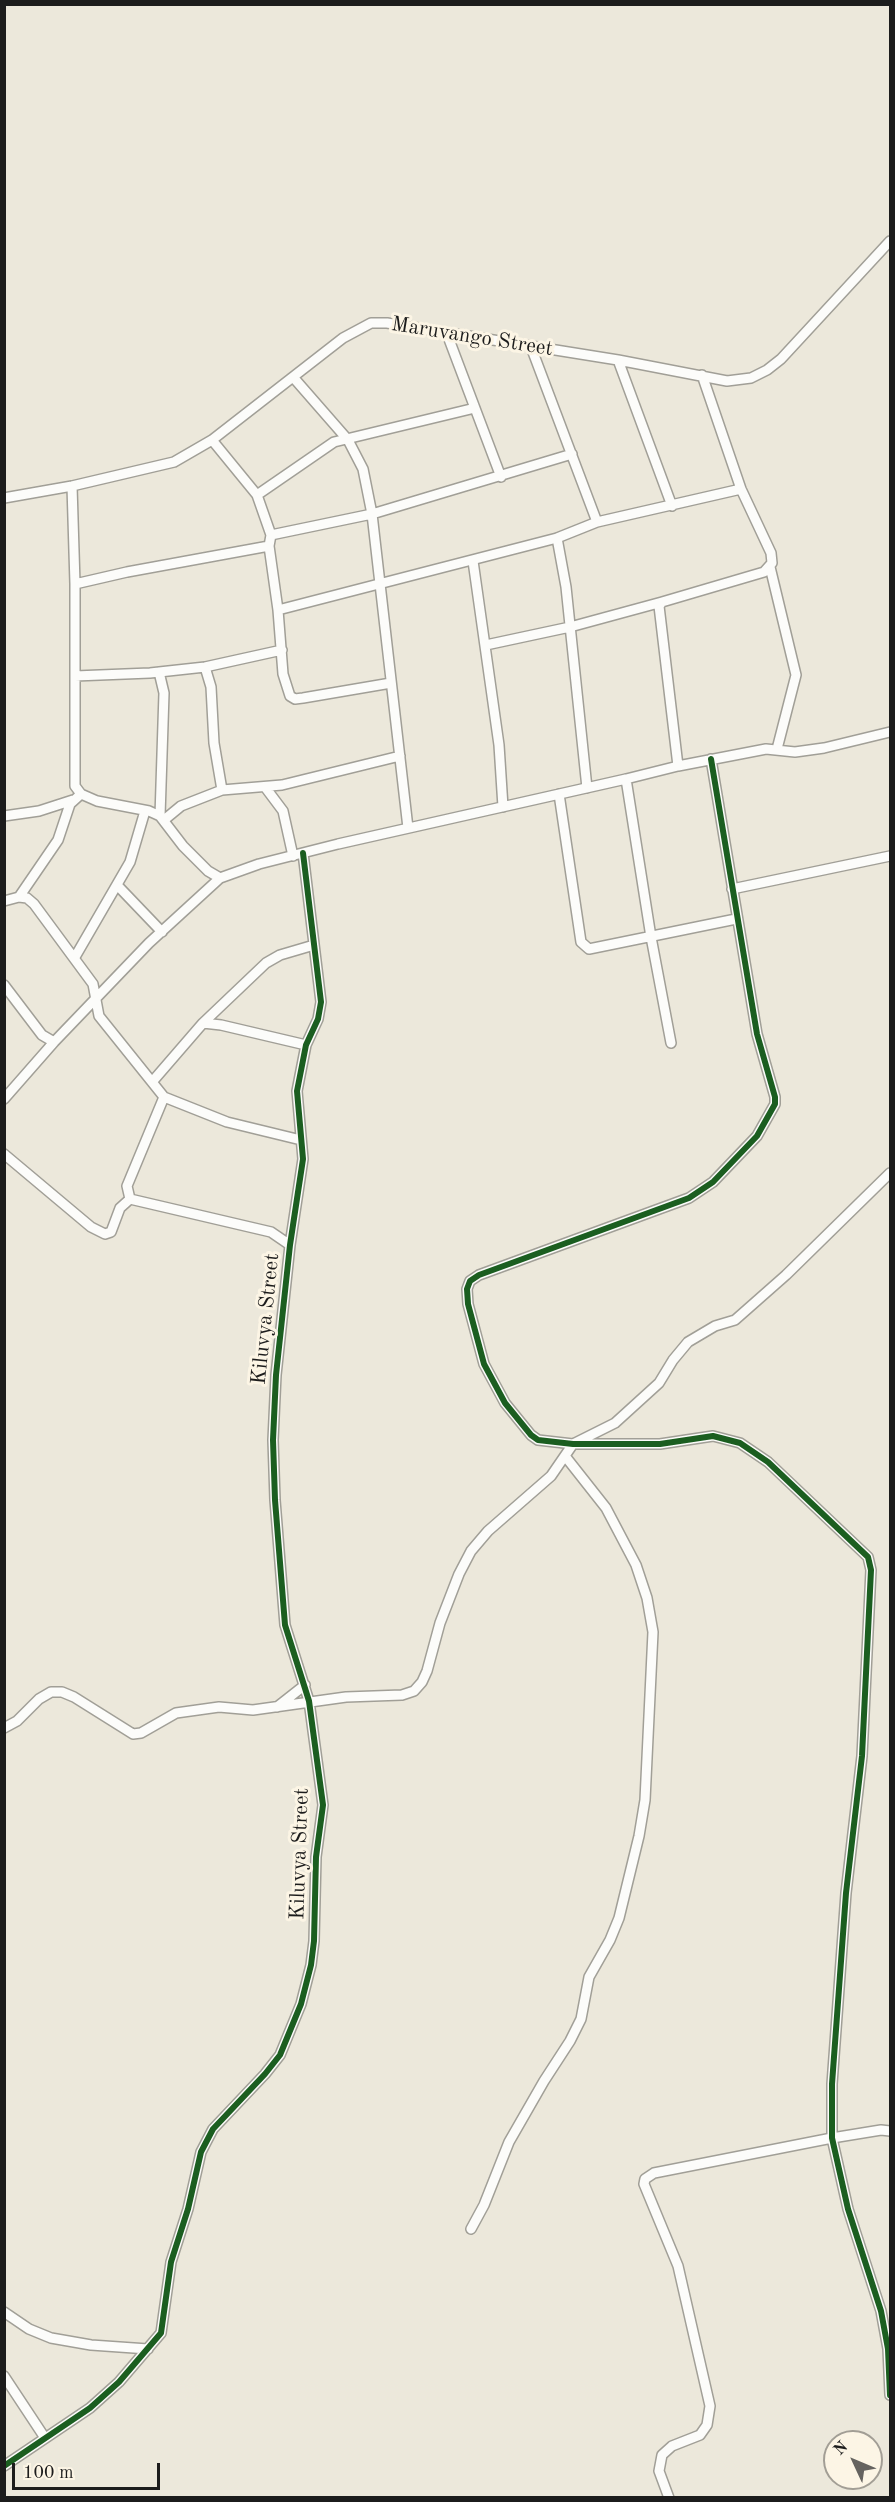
<!DOCTYPE html>
<html>
<head>
<meta charset="utf-8">
<style>
  body { margin:0 }
  #map { position:relative; width:895px; height:2502px; overflow:hidden; background:#ece8db; font-family:"Old Standard TT",serif }
  canvas { display:block }
  .frame { position:absolute; inset:0; border:6px solid #1c1c1c; pointer-events:none }
  .north { position:absolute; left:823px; top:2430px; width:60px; height:60px; box-sizing:border-box; background:#fcf5e5; border:2px solid #a29e95; border-radius:50%; rotate:314deg; font-size:16px; font-weight:700; line-height:24px; text-align:center; color:#1c1c1c }
  .north::after { content:''; display:block; margin:auto; width:21px; height:27px; background:#65635f; clip-path:polygon(50% 0,100% 100%,50% 72%,0 100%) }
  .scale { position:absolute; left:12px; top:2463px; width:148px; height:27px; box-sizing:border-box; border:3px solid #1c1c1c; border-top:0; padding-left:8px; font-size:18px; line-height:21px; white-space:nowrap; color:#1c1c1c; -webkit-text-stroke:4px #fcf5e5; paint-order:stroke }
</style>
</head>
<body>
<div id="map">
<canvas width="895" height="2502"></canvas>
<div class="frame"></div>
<div class="north">N</div>
<div class="scale">100 m</div>
</div>
<script>
const g = document.querySelector('canvas').getContext('2d');
g.lineJoin = 'round';
function shape(rows) {
  const path = new Path2D();
  for (const r of rows) {
    path.moveTo(r[0], r[1]);
    for (let i = 2; i < r.length; i += 2) path.lineTo(r[i], r[i + 1]);
  }
  return path;
}
function strokePath(path, color, width, dash) {
  g.strokeStyle = color;
  g.lineWidth = width;
  g.lineCap = dash ? 'butt' : 'round';
  g.setLineDash(dash || []);
  g.stroke(path);
}
function label(font, color, halo, rows, align = 'center') {
  g.font = font + ' "Old Standard TT",serif';
  g.lineWidth = 6;
  g.setLineDash([]);
  g.textBaseline = 'middle';
  g.strokeStyle = halo;
  g.fillStyle = color;
  for (const [text, x, y, turn = 0] of rows) {
    g.save();
    g.translate(x, y);
    g.rotate((+turn || 0) * Math.PI / 180);
    g.textAlign = isNaN(turn) ? turn : align;
    if (halo) g.strokeText(text, 0, 0);
    g.fillText(text, 0, 0);
    g.restore();
  }
}
const minor = shape([
  [447,334,501,477],
  [531,347,597,522],
  [618,360,672,506],
  [293,377,348,440,363,469,372,514,408,828],
  [212,440,257,495,271,535,269,546,278,610,283,674,290,696,295,699,303,698,391,683],
  [72,486,75,584,75,786,81,794,97,801,149,811,160,816,183,846,208,871,220,878,259,864,338,844,626,779,678,766,766,749,795,752,824,748,890,732],
  [257,495,334,442,475,408],
  [4,498,72,486,174,462,212,440,343,338,371,323,387,323,618,360,727,381,751,378,767,370,781,359,890,241],
  [271,535,372,514,572,454],
  [557,538,566,587,587,788],
  [473,561,499,745,503,807],
  [770,567,796,675,777,749],
  [75,584,127,572,269,546],
  [278,610,557,538,597,522,741,489],
  [486,645,570,627,662,602],
  [205,667,211,687,214,743,222,790],
  [159,672,164,693,160,816],
  [75,676,150,673,205,667,282,650],
  [711,759,757,1034,775,1097,775,1104,757,1136,713,1182,689,1198,479,1275,470,1281,467,1289,468,1304,484,1364,505,1403,531,1435,538,1440,573,1444,660,1444,713,1436,740,1443,768,1462,868,1557,871,1570,862,1756,846,1893,832,2084,832,2138,848,2209,881,2311,888,2349,890,2395],
  [678,766,659,606,662,602,764,572,772,563,771,553,741,489,702,375],
  [626,779,651,937,671,1043],
  [265,787,283,811,293,856],
  [559,794,581,942,589,949,736,919],
  [4,816,39,811,73,800],
  [164,820,181,806,222,790,282,785,400,756],
  [117,885,162,932],
  [732,889,890,856],
  [19,897,58,840,70,804,81,794],
  [4,901,19,897,27,898,34,904,93,984,99,1016,164,1097,227,1122,301,1140],
  [75,957,130,862,145,811],
  [4,985,42,1035,54,1042],
  [203,1023,221,1025,306,1045],
  [152,1082,203,1023,266,963,280,955,314,945],
  [4,1099,54,1042,149,943,220,878],
  [4,1154,91,1227,105,1234,111,1232,120,1208,130,1199,271,1232,290,1245],
  [130,1199,127,1186,164,1097],
  [277,1707,305,1685],
  [4,1728,17,1721,39,1699,51,1692,62,1692,74,1697,133,1734,141,1733,176,1713,219,1707,253,1710,346,1697,402,1695,414,1691,422,1682,427,1671,440,1623,459,1574,471,1551,488,1531,551,1476,573,1444,615,1423,659,1383,673,1360,688,1342,715,1326,735,1320,786,1275,890,1173],
  [471,2229,484,2205,509,2142,544,2081,570,2041,581,2019,589,1977,610,1940,619,1918,639,1836,645,1800,653,1632,647,1598,636,1565,606,1508,565,1456],
  [4,2312,29,2329,51,2338,91,2345,148,2349],
  [4,2376,45,2438],
  [4,2466,90,2408,119,2382,161,2333,171,2262,188,2209,201,2152,213,2129,265,2074,280,2055,301,2004,311,1965,314,1941,316,1857,323,1805,309,1701,285,1625,275,1500,273,1440,276,1375,290,1245,303,1159,297,1091,306,1045,318,1019,321,1002,303,853],
  [669,2498,659,2471,662,2455,672,2446,700,2435,707,2425,710,2406,678,2266,644,2184,645,2179,654,2173,832,2138,881,2130,890,2131]
]);
strokePath(minor, '#a19f97', 12);
strokePath(minor, '#fcfcfa', 9);
strokePath(shape([
  [711,759,757,1034,775,1097,775,1104,757,1136,713,1182,689,1198,479,1275,470,1281,467,1289,468,1304,484,1364,505,1403,531,1435,538,1440,573,1444,660,1444,713,1436,740,1443,768,1462,868,1557,871,1570,862,1756,846,1893,832,2084,832,2138,848,2209,881,2311,888,2349,890,2395],
  [4,2466,90,2408,119,2382,161,2333,171,2262,188,2209,201,2152,213,2129,265,2074,280,2055,301,2004,311,1965,314,1941,316,1857,323,1805,309,1701,285,1625,275,1500,273,1440,276,1375,290,1245,303,1159,297,1091,306,1045,318,1019,321,1002,303,853]
]), '#1b5e20', 6);
label('21px', '#1c1c1c', '#fcf5e5', [
  ["Maruvango Street",472,337,9],
  ["Kiluvya Street",266,1319,-84],
  ["Kiluvya Street",300,1854,-88]
]);
</script>
</body>
</html>
